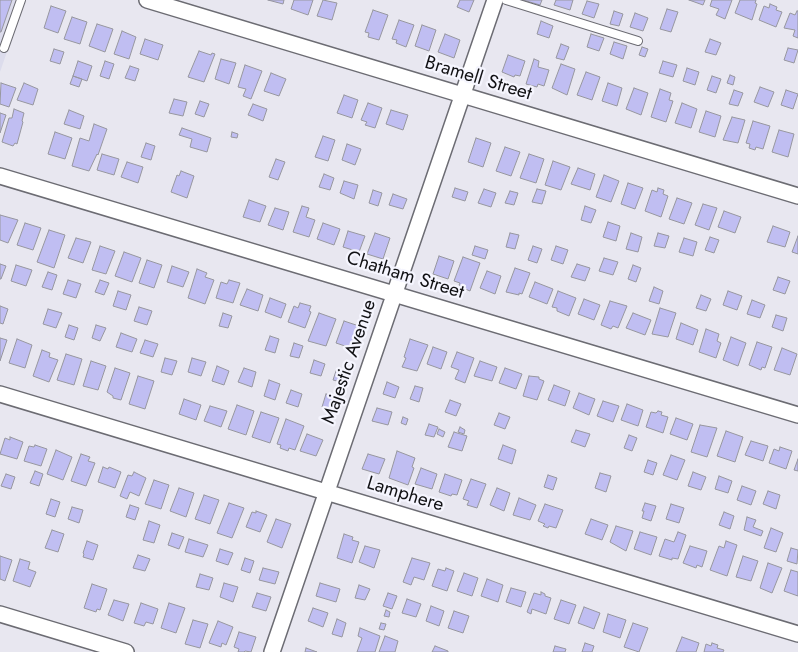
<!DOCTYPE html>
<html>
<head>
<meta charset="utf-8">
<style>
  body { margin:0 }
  canvas { display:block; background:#e8e7f0 }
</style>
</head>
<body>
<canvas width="798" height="652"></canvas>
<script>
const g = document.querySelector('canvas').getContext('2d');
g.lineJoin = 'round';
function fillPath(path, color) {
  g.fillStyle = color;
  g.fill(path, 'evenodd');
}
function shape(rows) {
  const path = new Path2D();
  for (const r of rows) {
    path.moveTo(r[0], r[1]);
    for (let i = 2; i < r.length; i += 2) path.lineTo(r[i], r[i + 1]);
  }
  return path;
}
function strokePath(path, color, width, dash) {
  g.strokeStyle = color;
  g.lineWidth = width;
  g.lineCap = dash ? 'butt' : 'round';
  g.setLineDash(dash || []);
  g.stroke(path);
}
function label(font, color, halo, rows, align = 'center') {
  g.font = font + ' Jost,sans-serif';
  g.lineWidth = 4.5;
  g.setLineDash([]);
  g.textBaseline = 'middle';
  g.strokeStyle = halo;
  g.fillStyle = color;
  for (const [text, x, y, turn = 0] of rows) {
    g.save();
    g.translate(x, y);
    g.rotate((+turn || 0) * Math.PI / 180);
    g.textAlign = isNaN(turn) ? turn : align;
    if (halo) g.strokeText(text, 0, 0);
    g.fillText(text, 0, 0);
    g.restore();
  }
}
fillPath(shape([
  [0,0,25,0,0,72]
]), '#dcdcec');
const building = shape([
  [0,0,12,0,1,32,0,32,0,0],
  [268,0,284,0,283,4,268,0],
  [294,0,313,0,308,15,291,9,294,0],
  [323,0,337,3,332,20,317,16,323,0],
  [460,0,474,0,469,12,457,7,460,0],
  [523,0,542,0,540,5,523,0],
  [556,0,573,0,570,10,554,5,556,0],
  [689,0,705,0,703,5,689,0],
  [712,0,732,0,725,19,716,15,719,9,710,6,712,0],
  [740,0,756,0,755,3,757,4,752,20,735,13,740,0],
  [587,1,599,4,594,18,582,14,587,1],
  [770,4,777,7,776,10,782,12,776,27,759,20,764,6,769,8,770,4],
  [51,6,66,11,58,33,44,28,51,6],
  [667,9,678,12,671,32,660,29,667,9],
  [373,10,388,15,379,40,368,37,369,33,365,32,373,10],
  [614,11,623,14,619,26,610,24,614,11],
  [797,11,798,11,798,38,793,36,795,30,784,28,790,13,795,15,797,11],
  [635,13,648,18,643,31,630,27,635,13],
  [72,17,87,22,80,44,64,39,72,17],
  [399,20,414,25,406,47,396,43,397,40,392,39,399,20],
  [541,21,553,26,549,38,537,34,541,21],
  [97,24,113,29,105,52,89,46,97,24],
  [422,25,436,30,429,51,415,46,422,25],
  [122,31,136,37,129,59,114,54,122,31],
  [445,34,460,40,454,58,438,52,445,34],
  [591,34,604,38,599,51,587,47,591,34],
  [145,39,163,45,158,60,140,54,145,39],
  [710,39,721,43,716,55,705,52,710,39],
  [614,42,627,46,623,59,610,54,614,42],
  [561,44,569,47,564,60,556,58,561,44],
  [642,47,648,49,645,57,639,55,642,47],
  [788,48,798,50,794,63,784,60,788,48],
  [54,49,64,52,60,64,50,61,54,49],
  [199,51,211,55,212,53,215,54,204,82,188,77,199,51],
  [508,55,525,61,520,76,515,75,514,77,502,72,508,55],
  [221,59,236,63,229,84,215,79,221,59],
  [534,59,539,61,538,67,549,70,544,86,538,84,537,87,526,84,534,59],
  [78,61,92,66,87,81,73,76,78,61],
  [105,61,114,64,109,79,100,76,105,61],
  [663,61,677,65,673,77,659,73,663,61],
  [561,64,575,69,567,95,552,88,561,64],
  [245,65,262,71,251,99,243,96,246,89,238,87,245,65],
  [130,66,139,69,135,81,125,78,130,66],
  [687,68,699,72,695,85,683,81,687,68],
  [586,72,600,77,592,100,577,95,586,72],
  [271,73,286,79,279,96,264,91,271,73],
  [730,75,735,77,733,85,727,83,730,75],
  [73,76,82,79,79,87,70,84,73,76],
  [712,76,721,79,716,93,707,90,712,76],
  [1,83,16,88,9,107,0,104,1,83],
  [24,83,38,89,33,105,17,100,24,83],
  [608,83,622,88,617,106,602,101,608,83],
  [760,87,774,92,768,107,754,102,760,87],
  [634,88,648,93,641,115,626,109,634,88],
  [660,89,671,93,669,100,673,101,666,122,651,117,660,89],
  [734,90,743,93,738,106,729,104,734,90],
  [786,90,798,94,793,109,781,105,786,90],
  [344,95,358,100,352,118,337,113,344,95],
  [174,99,187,102,183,116,169,113,174,99],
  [200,101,209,104,204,117,195,114,200,101],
  [368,103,382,108,375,128,365,125,367,122,361,120,368,103],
  [682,103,697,109,691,128,675,123,682,103],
  [253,104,267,109,263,121,248,115,253,104],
  [14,109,24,113,22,121,23,122,17,144,15,143,13,146,2,142,9,118,12,118,14,109],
  [69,110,84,116,80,129,64,124,69,110],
  [391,110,408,115,403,130,386,124,391,110],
  [706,111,721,116,715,137,699,132,706,111],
  [0,113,6,115,0,133,0,113],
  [732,117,745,120,738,143,723,140,732,117],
  [753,121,770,126,763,149,756,147,755,150,749,148,750,144,746,143,753,121],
  [94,124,107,129,98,155,97,154,89,171,72,166,80,138,89,141,94,124],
  [182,128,211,138,207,152,190,147,192,139,179,135,182,128],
  [779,130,794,134,788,157,772,152,779,130],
  [55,132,72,138,65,159,48,154,55,132],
  [232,132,238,134,237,138,231,137,232,132],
  [323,136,335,140,328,161,315,157,323,136],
  [476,138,491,143,483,167,468,162,476,138],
  [146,143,155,146,151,160,141,157,146,143],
  [347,144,361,149,355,165,342,160,347,144],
  [505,147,520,152,511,176,496,171,505,147],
  [102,154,119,159,114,175,97,170,102,154],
  [529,154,544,159,536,183,520,178,529,154],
  [276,159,285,162,278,180,269,177,276,159],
  [553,161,570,167,561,190,545,185,553,161],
  [127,162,143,167,138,183,121,177,127,162],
  [578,168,595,174,590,190,571,184,578,168],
  [181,171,194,176,187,198,171,192,177,175,179,176,181,171],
  [324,174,334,178,330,190,319,187,324,174],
  [604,175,619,181,611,202,596,197,604,175],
  [344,181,358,185,354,199,340,193,344,181],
  [628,183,643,188,635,209,621,204,628,183],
  [455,188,468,192,465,201,452,197,455,188],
  [658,188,664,190,663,194,668,196,661,217,645,211,652,190,657,192,658,188],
  [484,189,496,193,491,207,478,203,484,189],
  [537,189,546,191,542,204,532,202,537,189],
  [373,190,382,193,378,206,369,203,373,190],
  [510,191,518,193,514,205,505,203,510,191],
  [393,194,407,199,403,209,389,205,393,194],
  [677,198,692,203,684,224,669,219,677,198],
  [249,200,266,206,260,222,243,217,249,200],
  [703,204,717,208,709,230,695,225,703,204],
  [302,206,309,208,306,217,315,220,309,237,293,232,302,206],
  [585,206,596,210,591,223,581,220,585,206],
  [275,208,289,212,283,230,268,225,275,208],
  [724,211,741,217,735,233,718,227,724,211],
  [0,215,18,220,8,243,0,240,0,215],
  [608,222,620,226,616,241,603,237,608,222],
  [25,223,41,228,33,250,17,245,25,223],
  [323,223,340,229,334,245,317,239,323,223],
  [773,226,790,232,785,247,767,242,773,226],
  [49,230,65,235,54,268,37,262,49,230],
  [348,231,365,236,359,252,343,247,348,231],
  [375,233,390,238,383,259,367,254,375,233],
  [510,233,519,235,515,249,506,247,510,233],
  [631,233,642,237,638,252,626,249,631,233],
  [658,233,669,236,665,248,654,246,658,233],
  [798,236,798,254,792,252,798,236],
  [710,237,719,240,714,253,705,250,710,237],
  [76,238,91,242,83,263,68,258,76,238],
  [684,238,697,242,693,256,679,252,684,238],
  [100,246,115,251,106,274,92,270,100,246],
  [475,246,488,250,485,259,472,255,475,246],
  [533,246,542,249,537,263,528,260,533,246],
  [556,246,568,250,563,264,551,260,556,246],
  [124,252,141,258,132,282,115,276,124,252],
  [439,256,454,261,448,279,433,274,439,256],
  [463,257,480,263,470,291,463,288,464,287,459,285,460,283,454,281,463,257],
  [604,258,618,262,613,275,599,271,604,258],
  [147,260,162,265,154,288,139,283,147,260],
  [0,264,6,266,1,279,0,279,0,264],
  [577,264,590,268,585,281,571,277,577,264],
  [16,265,32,270,26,286,11,281,16,265],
  [633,265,641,268,636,282,628,279,633,265],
  [172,266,189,272,183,287,167,282,172,266],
  [515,268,530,273,522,294,519,293,519,295,506,292,515,268],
  [197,269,207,273,205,277,214,280,205,304,188,298,197,269],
  [487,271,501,276,495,294,480,288,487,271],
  [48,272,57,275,52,290,42,287,48,272],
  [778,277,790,281,785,294,773,290,778,277],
  [68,280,81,284,76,298,63,294,68,280],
  [100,280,109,283,104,295,95,292,100,280],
  [229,280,240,283,233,303,216,298,221,282,227,284,229,280],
  [535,282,553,289,547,304,529,297,535,282],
  [654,287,663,291,659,304,649,301,654,287],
  [247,289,263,295,258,311,240,305,247,289],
  [118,291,131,295,126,310,113,306,118,291],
  [558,291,576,298,569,316,557,311,557,308,552,307,558,291],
  [728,291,742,296,737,310,723,305,728,291],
  [701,295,711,299,706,311,696,308,701,295],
  [270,298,286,304,281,318,265,312,270,298],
  [584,299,600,305,594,320,578,314,584,299],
  [752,300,765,305,760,318,747,314,752,300],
  [610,301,627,306,618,328,613,326,611,329,601,325,610,301],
  [300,303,311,306,309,311,311,312,305,328,288,322,294,306,298,308,300,303],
  [0,306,8,309,3,324,0,323,0,306],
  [139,307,152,311,147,325,134,321,139,307],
  [660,308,676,313,668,337,652,334,660,308],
  [48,309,62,313,56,328,43,324,48,309],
  [223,313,232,316,228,328,219,326,223,313],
  [319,313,336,319,326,346,308,341,319,313],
  [633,313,651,320,645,335,626,328,633,313],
  [776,315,787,318,783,331,772,327,776,315],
  [344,321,359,326,351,348,336,343,344,321],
  [681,323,698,330,693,345,676,339,681,323],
  [69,325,78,328,74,340,65,337,69,325],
  [96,325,106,328,100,341,92,338,96,325],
  [706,329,719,334,717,341,721,343,716,358,699,352,706,329],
  [121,333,137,339,132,352,116,347,121,333],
  [270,336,279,339,275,353,265,350,270,336],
  [731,337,746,343,738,366,723,360,731,337],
  [0,338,7,340,0,361,0,338],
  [17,339,32,345,25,368,9,363,17,339],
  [410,339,428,345,417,371,402,367,406,358,404,357,410,339],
  [145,340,158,344,153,357,140,353,145,340],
  [757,342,772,347,765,368,762,367,761,370,749,365,757,342],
  [294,343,303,346,299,358,290,356,294,343],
  [433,347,447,352,441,369,427,364,433,347],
  [782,348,797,354,790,375,774,370,782,348],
  [42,350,50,353,49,357,58,360,49,382,33,376,42,350],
  [457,352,474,358,465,383,455,379,459,370,451,367,457,352],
  [66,354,82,359,74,385,57,380,66,354],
  [165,358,177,361,172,375,161,372,165,358],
  [192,358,206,362,201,376,188,372,192,358],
  [314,360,325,364,321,376,310,373,314,360],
  [91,361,106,366,98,390,83,386,91,361],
  [480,361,497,367,492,381,474,376,480,361],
  [217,366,229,371,224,385,212,381,217,366],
  [115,368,130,373,121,400,113,398,113,396,107,392,115,368],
  [244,368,256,372,252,387,238,382,244,368],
  [505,368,522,374,516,389,499,383,505,368],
  [336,371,348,375,345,383,333,380,336,371],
  [138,376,154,381,145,409,129,404,138,376],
  [529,376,539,377,539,379,544,381,537,400,523,396,529,376],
  [269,380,280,384,275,400,264,396,269,380],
  [387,382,399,387,395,398,383,394,387,382],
  [554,385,570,391,565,406,548,400,554,385],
  [415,386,423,388,419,402,410,399,415,386],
  [291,390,302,394,298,407,286,403,291,390],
  [579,393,595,399,589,415,573,408,579,393],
  [326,394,341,398,336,411,322,407,326,394],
  [184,399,201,405,196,420,179,414,184,399],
  [450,400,461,404,456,416,445,412,450,400],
  [603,401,619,406,613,422,597,416,603,401],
  [627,404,643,410,638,426,621,420,627,404],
  [237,405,254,411,246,435,228,429,237,405],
  [210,406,227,411,221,427,204,421,210,406],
  [377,408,392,412,388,425,372,421,377,408],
  [658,411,662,412,661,415,668,417,663,433,646,427,651,412,656,413,658,411],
  [261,412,279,418,270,443,252,437,261,412],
  [499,413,510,417,505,429,494,425,499,413],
  [403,417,408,419,406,425,401,423,403,417],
  [676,418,693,424,687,440,670,434,676,418],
  [286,419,304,426,295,450,289,448,288,451,280,448,281,445,277,444,286,419],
  [429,424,438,427,434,437,425,435,429,424],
  [700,425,717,428,707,457,691,452,700,425],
  [460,427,465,430,464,434,458,432,460,427],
  [439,429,445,432,443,437,437,434,439,429],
  [576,430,590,434,585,447,571,442,576,430],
  [726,431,743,437,735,462,717,456,726,431],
  [454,432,467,436,462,451,448,447,454,432],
  [307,434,323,440,316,456,300,451,307,434],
  [629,435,637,438,632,451,624,448,629,435],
  [10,437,23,442,17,459,0,454,5,438,10,440,10,437],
  [751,441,768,446,763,461,745,455,751,441],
  [35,445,47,449,41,466,24,461,29,446,34,447,35,445],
  [503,445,516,450,512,464,498,459,503,445],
  [780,447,792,451,786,469,769,463,774,449,779,451,780,447],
  [56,450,72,457,63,480,47,474,56,450],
  [397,451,415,458,412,467,414,468,408,485,389,478,397,451],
  [81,454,90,457,88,461,95,463,86,486,71,481,81,454],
  [368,454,385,459,379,474,362,469,368,454],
  [671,455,685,460,677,480,663,475,671,455],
  [798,459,798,471,794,470,798,459],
  [648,460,657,463,653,475,644,472,648,460],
  [103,467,108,469,109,467,121,472,115,488,98,482,103,467],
  [421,468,437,474,432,489,415,484,421,468],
  [35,471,43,474,39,486,30,483,35,471],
  [134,472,146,478,139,496,130,492,127,499,120,496,128,475,132,476,134,472],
  [693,472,706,477,701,490,688,486,693,472],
  [600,473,611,476,606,492,595,488,600,473],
  [6,474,15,477,11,489,1,486,6,474],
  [445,474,462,480,457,495,452,494,451,496,439,492,445,474],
  [548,475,557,478,553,490,544,487,548,475],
  [719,476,732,481,728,493,715,489,719,476],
  [471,479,486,484,477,508,467,505,469,501,463,499,471,479],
  [154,480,169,485,161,509,145,504,154,480],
  [742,486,756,491,751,505,737,500,742,486],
  [179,488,194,493,186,517,170,511,179,488],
  [497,488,510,493,504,511,490,505,497,488],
  [768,491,780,495,776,509,763,504,768,491],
  [204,495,219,500,210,524,195,519,204,495],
  [519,498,536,505,530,520,513,515,519,498],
  [51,499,60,502,55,517,46,514,51,499],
  [229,503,244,508,232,538,217,533,229,503],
  [645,503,656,506,651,521,642,518,644,511,642,511,645,503],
  [545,504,563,510,556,528,549,526,548,528,543,526,545,524,538,521,545,504],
  [671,504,684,508,679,523,666,519,671,504],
  [130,505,139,508,135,520,126,517,130,505],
  [72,507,83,510,79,523,68,519,72,507],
  [256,511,267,515,260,532,246,527,252,512,256,513,256,511],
  [724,512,734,516,730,529,719,525,724,512],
  [747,517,756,520,753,527,763,531,761,536,744,530,747,517],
  [276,519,291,524,282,548,267,542,276,519],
  [591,519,608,525,602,540,585,534,591,519],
  [149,521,160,525,154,543,143,540,149,521],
  [616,526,633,531,626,551,610,542,616,526],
  [771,528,783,533,776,552,764,548,771,528],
  [52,530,64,534,58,552,45,548,52,530],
  [640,532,657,537,651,555,634,549,640,532],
  [678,532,686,535,678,559,672,558,672,560,659,556,665,539,674,542,678,532],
  [172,533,184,537,179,549,168,545,172,533],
  [344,534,353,537,352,540,359,542,352,563,337,558,344,534],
  [189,539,208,545,203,557,185,552,189,539],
  [87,541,98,545,93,560,83,557,84,554,83,553,87,541],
  [726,541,737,545,727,576,710,570,719,546,724,548,726,541],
  [365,546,380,550,374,568,359,562,365,546],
  [690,546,707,551,702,567,697,565,696,568,683,563,690,546],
  [791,548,798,550,797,564,787,561,791,548],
  [220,549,233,553,228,565,216,561,220,549],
  [138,555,150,559,145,571,133,568,138,555],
  [0,556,12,560,5,581,0,579,0,556],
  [743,556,758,561,751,581,736,577,743,556],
  [245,558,254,561,250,573,241,570,245,558],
  [412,558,430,563,424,580,414,577,411,585,403,582,412,558],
  [20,559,30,562,28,569,36,572,30,587,13,581,20,559],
  [768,563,782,568,772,593,760,588,768,563],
  [263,568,279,572,275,584,259,580,263,568],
  [446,568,454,571,447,591,432,586,438,569,445,571,446,568],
  [791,570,798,572,798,596,784,591,791,570],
  [464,573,478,578,472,596,457,591,464,573],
  [200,574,213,578,209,590,196,587,200,574],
  [487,579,503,585,498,602,481,596,487,579],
  [224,583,238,587,233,602,220,597,224,583],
  [320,583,340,589,336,602,316,596,320,583],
  [92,584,107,589,100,610,97,609,96,612,84,608,92,584],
  [359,585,370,589,365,600,355,598,359,585],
  [511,588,526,592,521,607,506,602,511,588],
  [541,592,545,594,545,596,551,598,546,614,532,609,531,614,527,612,534,593,541,595,541,592],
  [257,593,271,597,266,611,252,607,257,593],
  [388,593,397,596,392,609,383,606,388,593],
  [407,599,421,604,416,617,402,613,407,599],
  [114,600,129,604,123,621,108,615,114,600],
  [561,600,576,605,569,624,554,619,561,600],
  [141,603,158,609,153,624,146,622,144,626,134,623,141,603],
  [169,603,185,608,176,633,161,628,169,603],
  [431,606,444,611,439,626,426,621,431,606],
  [584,607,600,613,594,629,578,623,584,607],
  [313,608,328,613,323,627,308,621,313,608],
  [386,610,390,612,389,617,384,616,386,610],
  [454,611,469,616,463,633,448,628,454,611],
  [608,614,626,620,620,638,603,632,608,614],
  [337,619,346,623,342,637,332,634,337,619],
  [193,620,208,624,200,648,185,644,193,620],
  [218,621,233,627,226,645,222,643,221,647,209,643,218,621],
  [381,623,386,624,384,630,379,629,381,623],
  [633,623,648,628,639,652,624,647,633,623],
  [360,628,380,636,375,652,357,652,362,638,358,636,360,628],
  [239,632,256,637,251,652,245,651,244,652,238,652,239,649,234,647,239,632],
  [385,636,398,641,395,652,379,652,385,636],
  [682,637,699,643,696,652,676,652,682,637],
  [585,643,594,646,592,652,582,652,585,643],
  [712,643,718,645,717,648,724,650,723,652,704,652,706,644,711,646,712,643],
  [435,646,448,651,448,652,432,652,435,646],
  [555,646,566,649,565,652,553,652,555,646],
  [306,648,317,652,305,652,306,648]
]);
fillPath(building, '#c0bef2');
strokePath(building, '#97979f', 1);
const service = shape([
  [506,0,638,41],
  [4,48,21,0]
]);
const minor = shape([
  [147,0,798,196],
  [0,176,798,415],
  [0,394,798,634],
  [0,614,126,652],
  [272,652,495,0]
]);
strokePath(service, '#6c6c73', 10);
strokePath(minor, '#6c6c73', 18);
strokePath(service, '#fff', 8);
strokePath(minor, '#fff', 15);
label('19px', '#111114', '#f5f5fe', [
  ["Bramell Street",478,79,17],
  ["Chatham Street",405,276,17],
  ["Majestic Avenue",350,362,-71],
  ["Lamphere",405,495,17]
]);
</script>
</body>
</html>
